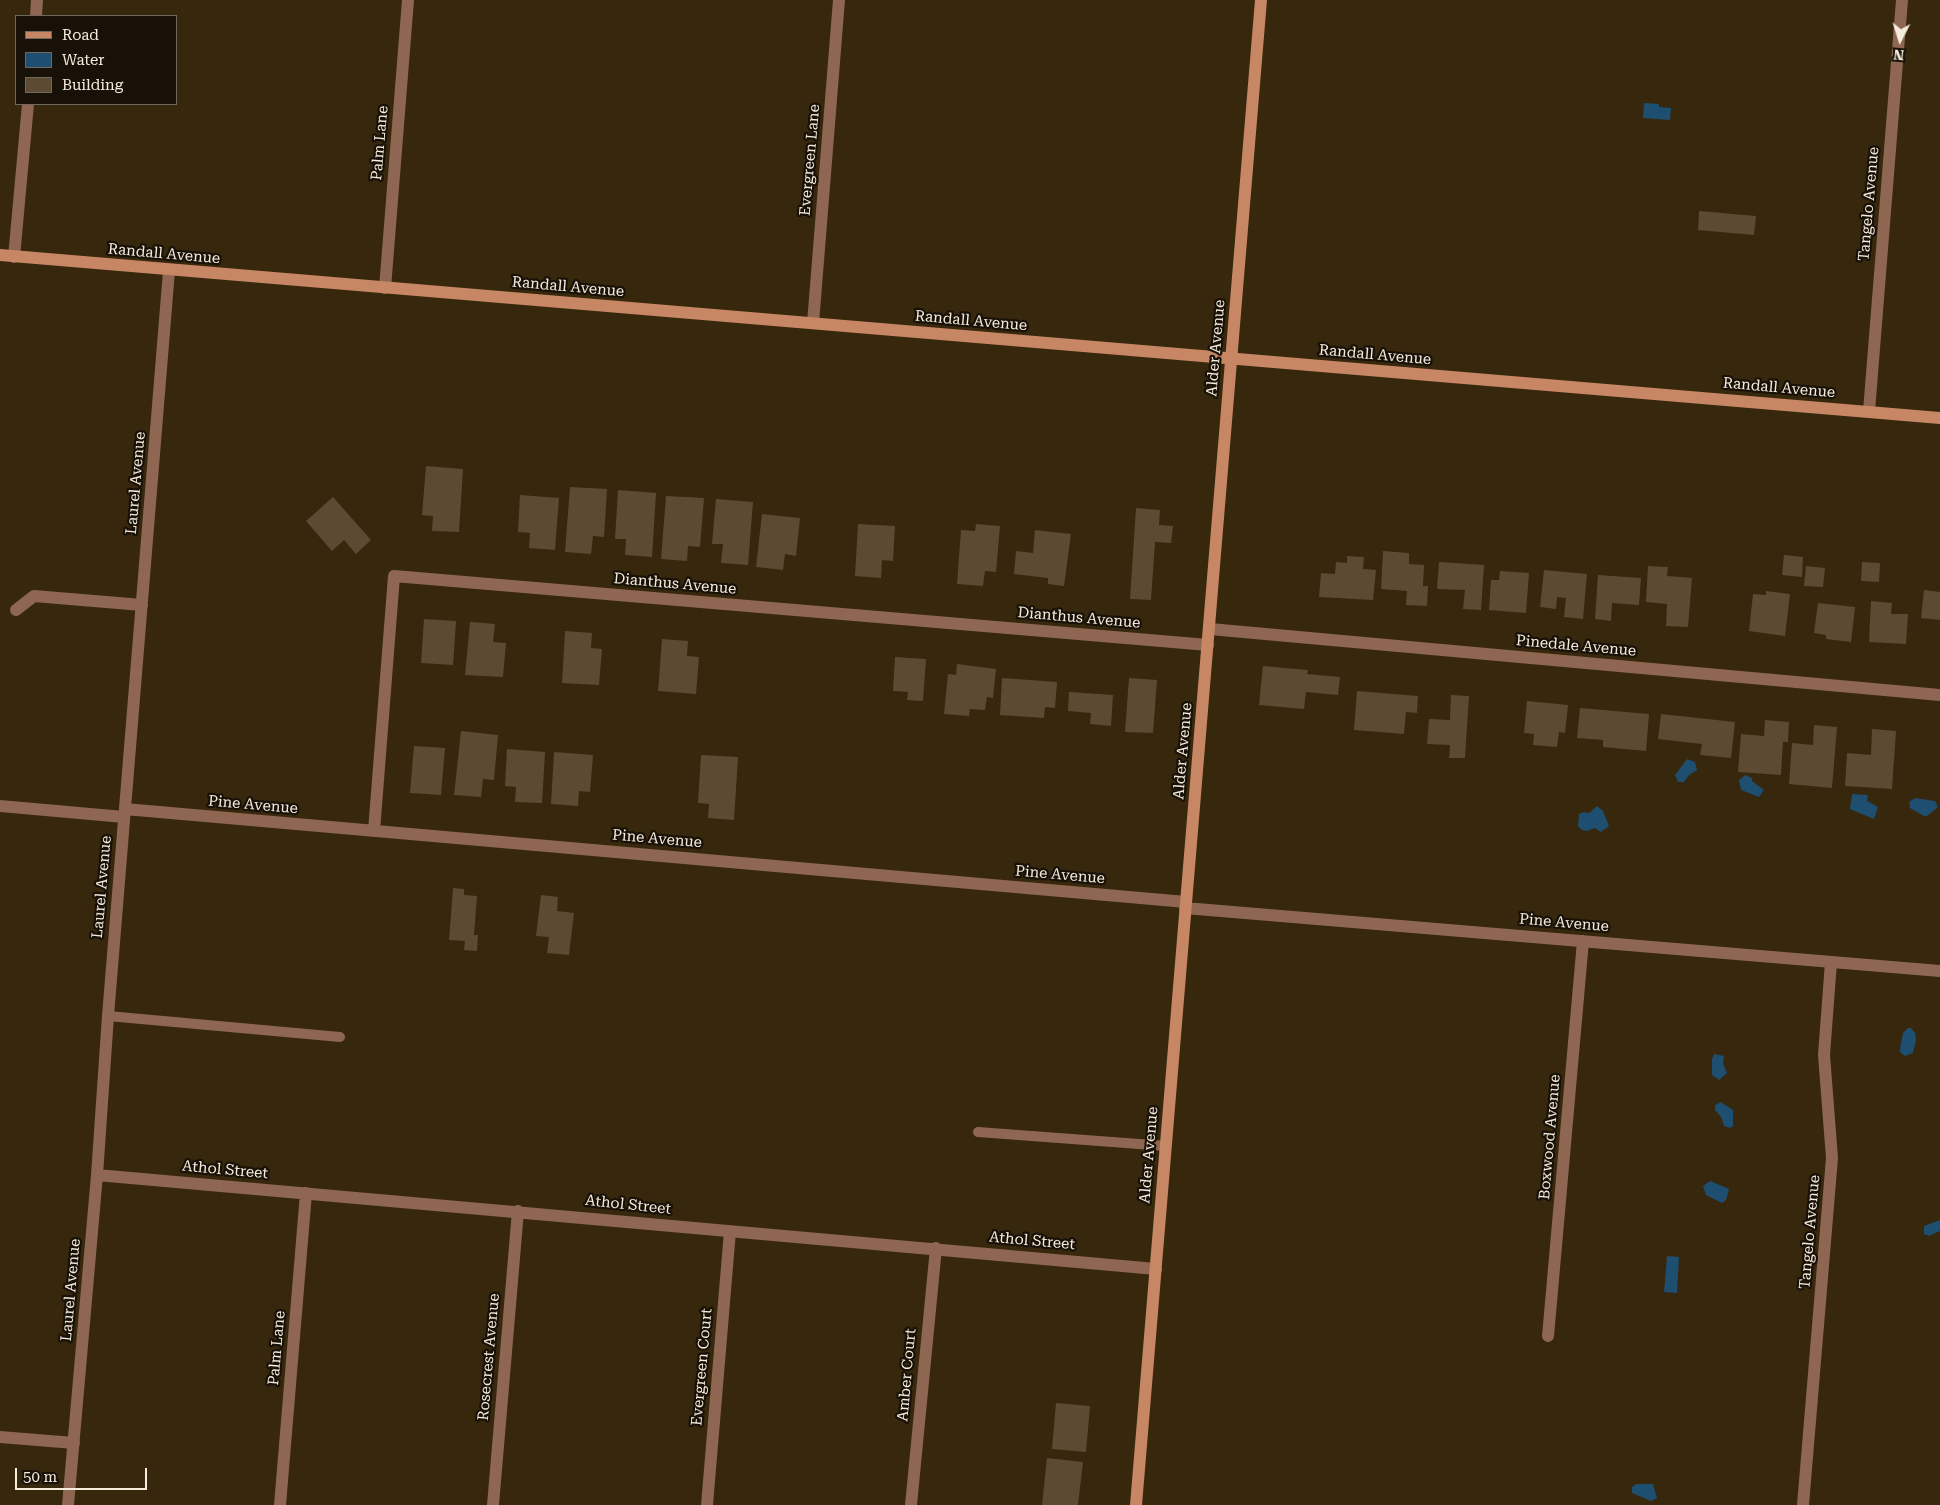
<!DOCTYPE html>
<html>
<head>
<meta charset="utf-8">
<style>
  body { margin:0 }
  #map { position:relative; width:1940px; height:1505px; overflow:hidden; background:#36270d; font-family:"Roboto Serif",serif }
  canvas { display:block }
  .legend { position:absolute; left:15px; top:15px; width:162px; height:90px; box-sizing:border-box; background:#181107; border:1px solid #71695d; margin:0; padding:6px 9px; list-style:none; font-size:15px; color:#f6ecdd }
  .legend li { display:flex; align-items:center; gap:10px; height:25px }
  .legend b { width:25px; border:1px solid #71695d }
  .north { position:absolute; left:1875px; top:15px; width:50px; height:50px; -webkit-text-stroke:4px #181107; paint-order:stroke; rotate:185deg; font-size:14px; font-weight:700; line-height:20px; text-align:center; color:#f6ecdd }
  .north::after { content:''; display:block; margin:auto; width:18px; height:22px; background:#f6ecdd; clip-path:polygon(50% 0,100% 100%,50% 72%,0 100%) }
  .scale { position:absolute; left:15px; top:1468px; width:132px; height:22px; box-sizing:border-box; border:2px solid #f6ecdd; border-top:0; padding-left:6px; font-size:15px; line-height:18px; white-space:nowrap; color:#f6ecdd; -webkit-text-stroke:4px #181107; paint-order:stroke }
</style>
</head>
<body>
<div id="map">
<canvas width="1940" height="1505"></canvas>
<ul class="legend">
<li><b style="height:6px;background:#c78764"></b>Road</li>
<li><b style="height:14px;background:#1e4e70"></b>Water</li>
<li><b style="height:14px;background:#5c4b32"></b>Building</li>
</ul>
<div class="north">N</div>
<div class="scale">50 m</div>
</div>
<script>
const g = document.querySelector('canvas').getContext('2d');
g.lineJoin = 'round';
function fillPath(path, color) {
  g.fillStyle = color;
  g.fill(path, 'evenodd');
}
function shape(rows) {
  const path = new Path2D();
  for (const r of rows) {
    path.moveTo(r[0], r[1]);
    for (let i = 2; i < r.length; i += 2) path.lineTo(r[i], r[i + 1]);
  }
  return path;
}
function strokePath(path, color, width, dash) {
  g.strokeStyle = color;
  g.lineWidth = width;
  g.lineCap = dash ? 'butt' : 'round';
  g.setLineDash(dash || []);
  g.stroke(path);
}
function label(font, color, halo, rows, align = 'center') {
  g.font = font + ' "Roboto Serif",serif';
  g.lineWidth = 4.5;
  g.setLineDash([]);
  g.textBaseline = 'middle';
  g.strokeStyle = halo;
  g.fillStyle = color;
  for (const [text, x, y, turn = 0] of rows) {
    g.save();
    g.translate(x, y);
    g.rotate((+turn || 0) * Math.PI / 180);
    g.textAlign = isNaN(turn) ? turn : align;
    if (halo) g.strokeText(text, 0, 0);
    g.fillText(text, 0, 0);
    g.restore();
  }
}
fillPath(shape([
  [1644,103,1659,104,1659,107,1671,108,1670,120,1643,118],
  [1687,759,1695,762,1697,770,1689,775,1684,782,1678,782,1675,775],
  [1745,775,1752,778,1752,781,1764,790,1759,797,1741,790,1739,780],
  [1852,794,1868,795,1867,801,1878,807,1874,819,1850,809],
  [1915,798,1935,801,1938,807,1927,816,1924,816,1910,808,1909,802],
  [1597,806,1603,811,1609,826,1601,832,1595,828,1587,831,1582,830,1578,826,1579,814,1583,812,1589,813],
  [1908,1028,1911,1028,1915,1033,1916,1040,1913,1053,1905,1056,1900,1052,1900,1048,1903,1033],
  [1714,1054,1724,1056,1723,1063,1727,1073,1719,1080,1712,1075,1712,1059],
  [1721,1102,1733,1110,1733,1126,1730,1128,1724,1126,1721,1117,1715,1110,1715,1105],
  [1710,1181,1729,1189,1726,1200,1722,1203,1706,1195,1703,1186],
  [1940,1220,1940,1231,1929,1236,1924,1234,1924,1226],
  [1667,1256,1679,1257,1677,1293,1664,1292],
  [1636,1484,1653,1484,1657,1498,1651,1501,1632,1493,1632,1487]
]), '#1e4e70');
fillPath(shape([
  [1699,211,1756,216,1754,235,1698,230],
  [426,466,463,469,459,532,432,531,433,516,422,515],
  [570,487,607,489,604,537,593,536,591,554,565,552],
  [618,490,656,493,652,557,625,555,626,539,615,539],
  [520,495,559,498,555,550,529,548,530,533,518,532],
  [666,496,704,498,700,547,688,546,687,561,661,559],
  [333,497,371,540,356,554,344,540,332,551,306,521],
  [716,499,753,502,748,565,721,563,723,544,712,544],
  [1136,508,1160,510,1159,525,1173,526,1171,543,1155,542,1151,600,1130,599],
  [762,514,800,518,796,556,785,554,783,570,756,567],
  [858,524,895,526,893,561,882,560,881,578,855,576],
  [976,524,1000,526,996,572,985,571,983,586,957,584,961,530,975,531],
  [1035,530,1071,534,1064,586,1048,584,1048,578,1014,574,1016,551,1033,553],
  [1383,551,1409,553,1409,564,1424,565,1423,586,1428,586,1427,606,1406,605,1407,591,1381,589],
  [1784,555,1803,557,1802,577,1782,575],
  [1347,556,1364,557,1363,569,1376,570,1373,600,1319,597,1321,573,1335,574,1336,562,1347,563],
  [1439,562,1484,565,1481,610,1463,609,1465,590,1437,589],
  [1862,562,1880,563,1879,582,1861,581],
  [1648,566,1668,567,1667,576,1692,578,1688,627,1666,626,1667,604,1646,602],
  [1806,566,1825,568,1823,587,1804,586],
  [1544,570,1587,574,1583,619,1564,617,1566,598,1557,597,1556,609,1540,607],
  [1500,571,1529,573,1526,613,1489,610,1491,580,1499,580],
  [1598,575,1641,578,1639,605,1612,603,1611,621,1595,619],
  [1924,590,1940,592,1940,620,1921,618],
  [1766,591,1790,594,1785,636,1749,631,1753,594,1766,595],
  [1871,601,1892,603,1891,614,1908,614,1906,644,1869,642],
  [1818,603,1855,607,1851,642,1826,639,1826,635,1814,633],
  [424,619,456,621,453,665,421,663],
  [470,622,495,624,493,642,506,643,503,677,465,675],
  [565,631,592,633,591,648,602,649,599,685,562,683],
  [662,639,688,641,687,656,699,657,696,694,658,691],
  [895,657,926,659,923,701,907,700,908,692,893,691],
  [957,664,996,669,993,698,987,697,985,710,970,709,969,716,944,714,948,674,956,675],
  [1263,666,1308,670,1307,674,1340,677,1338,695,1306,692,1304,709,1259,705],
  [1002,678,1057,682,1055,708,1045,707,1044,718,1000,715],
  [1129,678,1157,680,1153,733,1125,732],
  [1357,691,1418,696,1417,713,1406,712,1404,734,1354,730],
  [1069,692,1113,695,1111,726,1090,724,1091,713,1068,711],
  [1451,695,1469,696,1465,758,1449,758,1450,745,1427,744,1429,719,1450,720],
  [1527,701,1568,705,1565,733,1559,732,1557,747,1533,745,1534,734,1524,733],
  [1580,708,1649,714,1646,751,1603,747,1603,740,1577,738],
  [1661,714,1735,722,1731,758,1700,755,1702,744,1658,739],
  [1765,720,1789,722,1788,742,1783,742,1781,775,1738,772,1741,734,1764,736],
  [1814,725,1837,727,1832,788,1789,784,1792,743,1813,745],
  [1872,729,1896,731,1892,789,1845,786,1847,753,1871,755],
  [461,731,498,735,494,780,483,779,481,797,454,795],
  [414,746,445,748,441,795,410,793],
  [507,749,545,752,542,803,515,802,516,787,505,786],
  [554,752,593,755,590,792,579,791,578,806,551,804],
  [701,755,738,757,734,820,708,818,709,804,698,803],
  [453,888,464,889,464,895,477,896,474,935,478,935,477,951,464,950,465,941,449,940],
  [541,895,558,897,557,911,574,913,569,955,547,953,549,937,536,936],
  [1056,1403,1090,1406,1086,1452,1052,1449],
  [1047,1458,1083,1462,1078,1505,1042,1505]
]), '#5c4b32');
strokePath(shape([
  [108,1016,340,1037],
  [978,1132,1166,1146]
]), '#8e6651', 10);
strokePath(shape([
  [36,16,37,0],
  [14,257,28,104],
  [385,288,408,0],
  [813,323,839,0],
  [1869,411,1902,0],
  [16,610,34,596,142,605],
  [1210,629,1940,695],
  [0,806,124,817],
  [125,809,1186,902],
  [374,831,394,576,1208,645],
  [1185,908,1940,971],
  [97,1175,1156,1269],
  [1548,1336,1583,941],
  [0,1437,74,1443],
  [68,1505,97,1175,108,1016,169,271],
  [280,1505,306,1193],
  [493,1505,518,1211],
  [707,1505,730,1231],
  [911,1505,936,1248],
  [1803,1505,1832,1158,1824,1055,1831,962]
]), '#8e6651', 12);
strokePath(shape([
  [0,255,1940,418],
  [1136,1505,1261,0]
]), '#c78764', 12);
label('15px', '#f6ecdd', '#181107', [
  ["Palm Lane",380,143,-85],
  ["Evergreen Lane",810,160,-85],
  ["Tangelo Avenue",1869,204,-85],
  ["Randall Avenue",164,254,5],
  ["Randall Avenue",568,287,5],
  ["Randall Avenue",971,321,5],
  ["Alder Avenue",1216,348,-85],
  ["Randall Avenue",1375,355,5],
  ["Randall Avenue",1779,388,5],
  ["Laurel Avenue",136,483,-85],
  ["Dianthus Avenue",675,584,5],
  ["Dianthus Avenue",1079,618,5],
  ["Pinedale Avenue",1576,646,5],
  ["Alder Avenue",1183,751,-85],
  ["Pine Avenue",253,805,5],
  ["Pine Avenue",657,839,5],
  ["Pine Avenue",1060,875,5],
  ["Laurel Avenue",102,887,-85],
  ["Pine Avenue",1564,923,5],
  ["Boxwood Avenue",1550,1137,-85],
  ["Alder Avenue",1149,1155,-85],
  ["Athol Street",225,1170,5],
  ["Athol Street",628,1205,6],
  ["Tangelo Avenue",1810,1232,-85],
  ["Athol Street",1032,1241,5],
  ["Laurel Avenue",71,1290,-85],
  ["Palm Lane",277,1348,-85],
  ["Rosecrest Avenue",489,1357,-85],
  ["Evergreen Court",702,1367,-85],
  ["Amber Court",907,1375,-85]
]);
</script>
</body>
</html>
